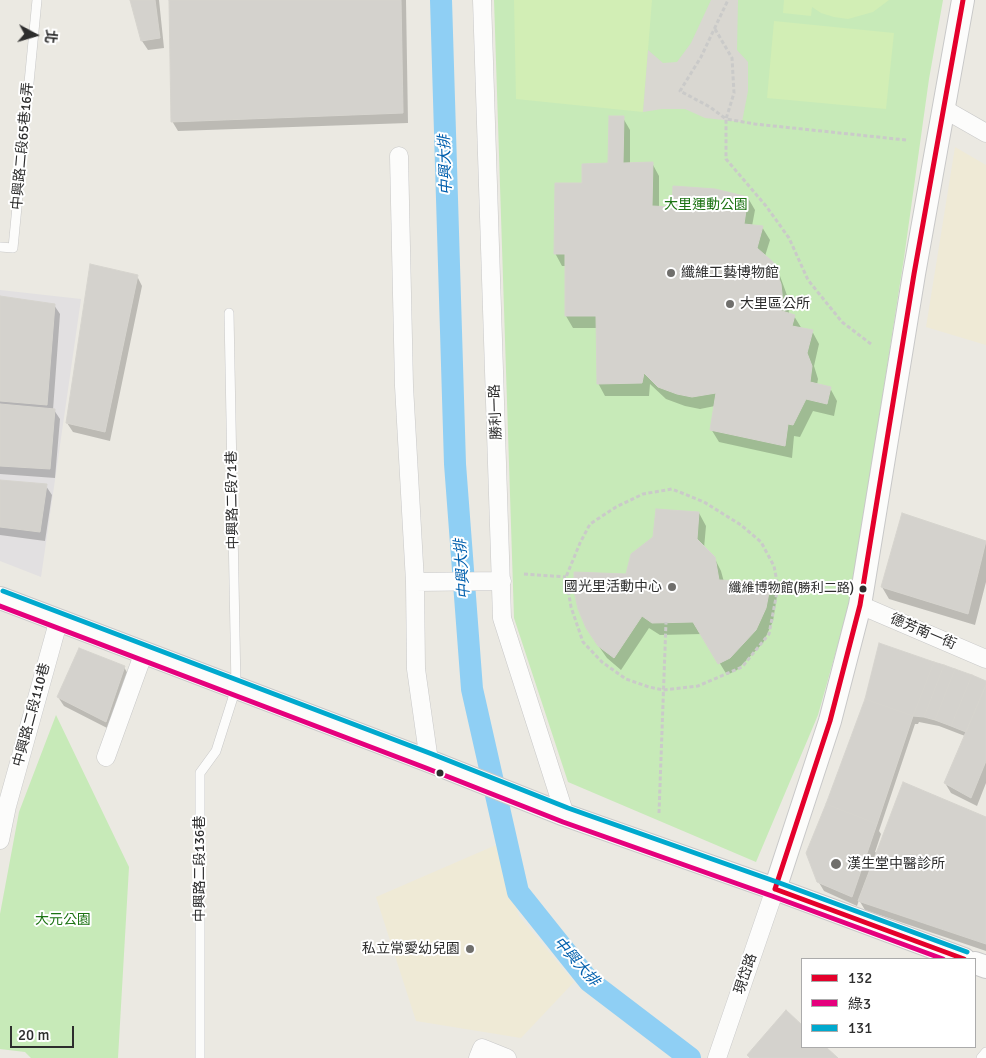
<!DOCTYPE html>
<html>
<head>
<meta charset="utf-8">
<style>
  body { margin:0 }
  #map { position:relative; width:986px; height:1058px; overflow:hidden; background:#ebe9e2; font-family:Signika,"Noto Sans TC",sans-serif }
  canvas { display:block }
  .legend { position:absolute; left:801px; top:958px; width:175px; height:90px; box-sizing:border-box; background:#fff; border:1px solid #ababab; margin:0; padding:6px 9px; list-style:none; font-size:15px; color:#2d2d2d }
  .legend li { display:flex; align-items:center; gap:10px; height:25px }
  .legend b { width:25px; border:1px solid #ababab }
  .north { position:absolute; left:10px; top:10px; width:50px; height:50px; -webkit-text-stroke:4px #fff; paint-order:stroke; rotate:96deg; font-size:14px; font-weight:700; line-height:20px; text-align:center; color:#2d2d2d }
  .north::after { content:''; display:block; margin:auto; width:18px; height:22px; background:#2d2d2d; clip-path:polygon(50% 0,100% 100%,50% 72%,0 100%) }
  .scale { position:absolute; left:10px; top:1026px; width:64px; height:22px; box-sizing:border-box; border:2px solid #2d2d2d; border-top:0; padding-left:6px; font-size:15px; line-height:18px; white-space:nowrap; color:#2d2d2d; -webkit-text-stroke:4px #fff; paint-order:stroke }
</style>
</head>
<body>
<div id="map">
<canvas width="986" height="1058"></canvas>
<ul class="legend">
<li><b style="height:6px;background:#e4002b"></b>132</li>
<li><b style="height:6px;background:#e5007d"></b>綠3</li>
<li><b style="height:6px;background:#00a9ce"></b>131</li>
</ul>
<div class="north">北</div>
<div class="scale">20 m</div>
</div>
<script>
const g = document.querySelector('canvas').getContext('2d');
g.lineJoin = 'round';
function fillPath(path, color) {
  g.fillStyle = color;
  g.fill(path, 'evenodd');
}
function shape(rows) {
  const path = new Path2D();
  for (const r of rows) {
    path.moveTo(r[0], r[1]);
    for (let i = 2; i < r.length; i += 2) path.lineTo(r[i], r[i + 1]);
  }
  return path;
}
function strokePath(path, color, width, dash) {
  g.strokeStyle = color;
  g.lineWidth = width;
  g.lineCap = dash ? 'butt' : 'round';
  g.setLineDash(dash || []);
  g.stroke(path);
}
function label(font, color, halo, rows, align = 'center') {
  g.font = font + ' Signika,"Noto Sans TC",sans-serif';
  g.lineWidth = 4;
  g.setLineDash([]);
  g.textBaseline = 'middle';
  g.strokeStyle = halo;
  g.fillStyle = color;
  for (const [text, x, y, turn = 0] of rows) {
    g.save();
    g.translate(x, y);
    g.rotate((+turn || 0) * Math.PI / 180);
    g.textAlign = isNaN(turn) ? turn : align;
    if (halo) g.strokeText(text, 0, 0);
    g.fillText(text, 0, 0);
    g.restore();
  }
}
fillPath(shape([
  [0,290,81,299,41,577,0,561]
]), '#e2e0e1');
fillPath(shape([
  [955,147,986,165,986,345,926,327],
  [496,845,519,916,574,982,521,1038,416,1021,376,897]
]), '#efead6');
fillPath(shape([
  [494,0,943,0,929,79,904,258,851,598,818,715,756,862,568,782,514,618],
  [56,715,129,867,118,1058,31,1058,25,1052,0,1049,0,914,19,812]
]), '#c7eab8');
fillPath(shape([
  [514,0,652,0,643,112,516,99],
  [784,0,889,0,873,12,848,19,834,17,821,13,812,7,811,16,783,13],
  [774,21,894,33,886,109,767,98]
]), '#d2eeb5');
fillPath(shape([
  [711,0,738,0,737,50,748,62,748,91,742,122,705,118,685,109,662,109,643,112,648,50,663,63,677,62,691,43]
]), '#d9d7d1');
fillPath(shape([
  [131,0,159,0,164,48,148,50,142,41],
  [171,0,406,0,408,123,178,131,172,121],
  [623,118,630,130,630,164,652,163,659,176,659,208,674,209,748,198,755,210,752,226,762,227,770,240,765,256,772,263,780,276,788,298,789,315,794,316,802,329,812,331,819,344,814,366,818,379,817,385,830,388,837,401,834,416,813,411,800,437,794,436,792,458,719,442,711,429,715,406,700,409,685,406,666,399,650,384,649,396,605,396,598,383,597,328,573,328,566,316,567,266,562,266,555,253,583,184,609,165],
  [137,276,142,286,110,441,73,432,67,423],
  [0,298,54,305,60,314,53,410,54,410,60,419,55,478,0,474],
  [0,482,46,486,52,495,45,541,0,535],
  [699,513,706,526,704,548,714,557,721,571,724,582,770,584,777,596,773,621,763,643,737,670,727,675,702,634,660,635,649,628,621,670,607,658,595,641,627,575],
  [986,542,986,582,975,625,889,599,882,587],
  [124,667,129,676,111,730,64,706,58,697],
  [986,682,986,783,977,806,951,793,945,783,965,736,939,726,919,722,918,724,915,724,879,831,881,834,875,852,877,853,986,818,986,951,865,910,859,900,857,906,824,891,818,881,828,804,866,700]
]), '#0003');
strokePath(shape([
  [441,0,455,464,472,689,518,892,589,981,690,1058]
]), '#8fcff4', 22);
const building = shape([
  [130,0,155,0,160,38,141,41,130,0],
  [169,0,401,0,403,113,171,122,169,0],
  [609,116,624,116,623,163,653,162,652,206,672,207,673,186,715,189,748,197,744,224,763,226,757,248,773,262,781,284,783,303,782,311,795,315,792,326,813,330,807,353,812,366,810,382,831,387,827,404,806,399,793,425,788,424,785,446,710,430,716,393,692,397,677,394,658,387,644,373,642,383,597,384,596,316,565,316,565,254,554,254,555,183,582,183,582,164,608,163,609,116],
  [90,264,138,275,105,432,66,423,90,264],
  [0,296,55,304,47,405,0,401,0,296],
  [0,404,55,409,50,469,0,466,0,404],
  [0,480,47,484,40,532,0,527,0,480],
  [656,509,699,512,697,539,715,557,719,580,771,582,766,608,756,630,730,658,718,664,693,622,652,623,642,616,614,658,598,646,586,628,578,609,574,591,574,572,626,574,631,554,653,537,656,509],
  [902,513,986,541,968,614,881,587,902,513],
  [879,643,934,662,913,716,865,699,879,643],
  [79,648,125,666,106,722,57,697,79,648],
  [934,662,944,665,924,717,913,716,934,662],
  [944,665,955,669,935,720,924,717,944,665],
  [955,669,972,675,951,726,935,720,955,669],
  [972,675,986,681,986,685,966,732,951,726,972,675],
  [986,685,986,761,971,798,944,783,986,685],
  [865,699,913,716,877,824,826,804,865,699],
  [903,782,986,817,986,944,858,901,903,782],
  [826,804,877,824,852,897,817,882,806,853,826,804],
  [786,1010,802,1025,802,1047,826,1047,838,1058,750,1058,747,1055,786,1010]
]);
fillPath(building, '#d4d2cd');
strokePath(building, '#d6d4ce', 1);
const service = shape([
  [0,247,13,248,37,0],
  [200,1058,200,773,216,751,236,688,229,313],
  [981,1058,986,1052]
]);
const minor = shape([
  [482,0,502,618,565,815],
  [944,109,986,133],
  [399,156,404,386,415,582,416,669,429,761],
  [415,582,502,581],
  [860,605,986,659],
  [106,757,144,652],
  [0,840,7,806,59,619],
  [478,1058,482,1048,507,1058],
  [717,1058,775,889]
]);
const tertiary = shape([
  [0,598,429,761,565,815,775,889,964,959],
  [775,889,830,721,860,605,914,274,963,0],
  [975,963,986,967]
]);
strokePath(service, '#c8c8c8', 10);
strokePath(minor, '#c8c8c8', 19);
strokePath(tertiary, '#c8c8c8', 24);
strokePath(shape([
  [715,29,732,58,734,93,726,119,710,107,680,91,701,57,728,0],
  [871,344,842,322,808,280,789,238,766,206,726,159,726,119,755,124,906,140],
  [524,574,566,577],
  [778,587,769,634,742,667,698,686,664,690,649,687,626,679,602,662,583,642,571,607,566,577,580,543,590,524,616,507,643,494,672,489,704,502,741,525,761,542,774,566,778,587,839,584],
  [659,813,666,622]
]), '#cacac9', 3, [4, 2.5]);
strokePath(service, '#fcfcfb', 9);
strokePath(minor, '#fcfcfb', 18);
strokePath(tertiary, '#fcfcfb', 22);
strokePath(shape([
  [775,889,830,721,860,605,914,274,963,0],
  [775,889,964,959]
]), '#e4002b', 5);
strokePath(shape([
  [0,606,426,768,563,822,772,896,943,959]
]), '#e5007d', 5);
strokePath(shape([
  [3,591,432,754,568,808,777,882,967,952]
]), '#00a9ce', 5);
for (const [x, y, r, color] of [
  [671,273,5,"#706f6c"],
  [730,304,5,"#706f6c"],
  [672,587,5,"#706f6c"],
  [863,589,4.5,"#2d2d2d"],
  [440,773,4.5,"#2d2d2d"],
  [836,864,6,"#706f6c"],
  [470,949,5,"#706f6c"]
]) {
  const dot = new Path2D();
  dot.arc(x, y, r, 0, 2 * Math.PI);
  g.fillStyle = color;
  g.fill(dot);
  strokePath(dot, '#fff', 2);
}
label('13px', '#2d2d2d', '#fff', [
  ["纖維博物館(勝利二路)",854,589]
], 'right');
label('14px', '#2d2d2d', '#fff', [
  ["中興路二段65巷16弄",23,146,-85],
  ["勝利一路",496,412,-92],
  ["中興路二段71巷",233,500,-91],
  ["德芳南一街",923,632,23],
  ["中興路二段110巷",32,715,-75],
  ["中興路二段136巷",200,869,-90],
  ["現岱路",746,974,-71]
]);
label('14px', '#1c7313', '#fff', [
  ["大里運動公園",706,205],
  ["大元公園",63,920]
]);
label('14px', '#2d2d2d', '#fff', [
  ["纖維工藝博物館",681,273],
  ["大里區公所",740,304],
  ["國光里活動中心",662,587,"right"],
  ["漢生堂中醫診所",847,864],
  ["私立常愛幼兒園",460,949,"right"]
], 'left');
label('italic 15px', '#005fad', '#fff', [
  ["中興大排",446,165,-92],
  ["中興大排",463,569,-94],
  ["中興大排",576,962,48]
]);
</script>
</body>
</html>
